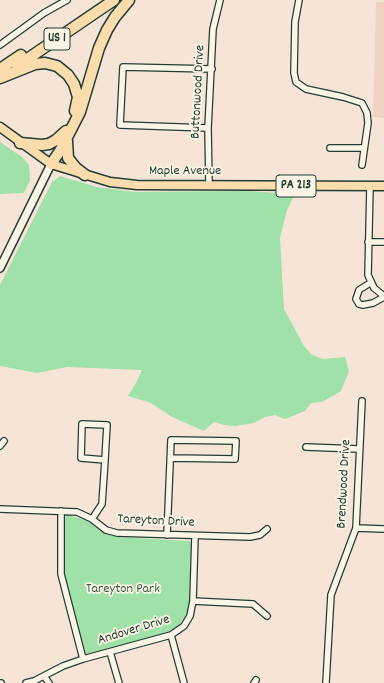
<!DOCTYPE html>
<html>
<head>
<meta charset="utf-8">
<style>
  body { margin:0 }
  canvas { display:block; background:#f6e5d6 }
</style>
</head>
<body>
<canvas width="384" height="683"></canvas>
<script>
const g = document.querySelector('canvas').getContext('2d');
g.lineJoin = 'round';
function fillPath(path, color) {
  g.fillStyle = color;
  g.fill(path, 'evenodd');
}
function shape(rows) {
  const path = new Path2D();
  for (const r of rows) {
    path.moveTo(r[0], r[1]);
    for (let i = 2; i < r.length; i += 2) path.lineTo(r[i], r[i + 1]);
  }
  return path;
}
function strokePath(path, color, width, dash) {
  g.strokeStyle = color;
  g.lineWidth = width;
  g.lineCap = dash ? 'butt' : 'round';
  g.setLineDash(dash || []);
  g.stroke(path);
}
function label(font, color, halo, rows, align = 'center') {
  g.font = font + ' Dekko,sans-serif';
  g.lineWidth = 3.5;
  g.setLineDash([]);
  g.textBaseline = 'middle';
  g.strokeStyle = halo;
  g.fillStyle = color;
  for (const [text, x, y, turn = 0] of rows) {
    g.save();
    g.translate(x, y);
    g.rotate((+turn || 0) * Math.PI / 180);
    g.textAlign = isNaN(turn) ? turn : align;
    if (halo) g.strokeText(text, 0, 0);
    g.fillText(text, 0, 0);
    g.restore();
  }
}
fillPath(shape([
  [376,2,384,2,384,118,373,117]
]), '#efd2c4');
fillPath(shape([
  [0,142,22,157,29,165,30,180,24,193,0,194],
  [60,176,97,187,136,192,247,191,295,194,287,210,280,238,284,309,304,346,312,355,323,359,345,357,349,371,341,391,322,402,311,403,305,411,285,419,275,415,265,417,254,423,235,426,224,425,214,422,204,431,172,417,151,403,128,396,137,381,142,370,67,367,37,373,0,366,0,285,52,182],
  [67,515,87,520,100,531,118,537,190,541,191,544,189,605,188,614,177,628,169,633,91,654,86,654,83,652,63,575,63,520]
]), '#a0e0a9');
const street = shape([
  [299,0,295,22,294,73,296,82,306,89,343,97,362,103,367,113,368,123,362,165],
  [0,45,44,13,67,0],
  [208,128,120,125,123,67,212,69],
  [330,148,364,148],
  [209,185,208,128,213,29,220,0],
  [370,186,368,275,374,288,384,296],
  [368,242,384,242],
  [370,283,359,290,356,299,359,304,363,305,373,303,384,297],
  [0,446,4,441],
  [306,447,359,449],
  [0,509,77,512,92,519,106,530,117,533,250,537,260,535,267,529],
  [61,511,61,574,83,659],
  [92,519,102,504,105,460,106,442,107,425,82,424,81,458,105,460],
  [356,528,384,529],
  [167,535,171,440,236,441,235,459,171,458],
  [193,601,253,604,267,616],
  [171,635,184,683],
  [110,652,119,683],
  [44,676,49,683],
  [0,683,1,683],
  [26,683,34,681,63,666,83,659,171,635,184,626,190,616,193,601,195,536],
  [254,683,256,680],
  [326,683,331,595,356,528,362,401]
]);
const secondary = shape([
  [0,268,51,164]
]);
const primary = shape([
  [0,127,51,164,110,182,137,185,384,186]
]);
const highway = shape([
  [17,66,114,0],
  [0,69,21,55],
  [0,78,35,64,45,63,57,66,68,75,74,84,78,97,75,111],
  [67,141,68,158,76,168,85,175],
  [20,143,42,145,49,144,56,140,66,131],
  [51,164,60,151,80,112,99,48,107,30,115,17,129,0]
]);
strokePath(street, '#1f3d34', 8);
strokePath(secondary, '#1f3d34', 10);
strokePath(primary, '#1f3d34', 11);
strokePath(highway, '#1f3d34', 13);
strokePath(street, '#fcf5e5', 5.5);
strokePath(secondary, '#fcf5e5', 7);
strokePath(primary, '#fcdcac', 8);
strokePath(highway, '#fcdcac', 10);
for (const [x, y, w] of [
  [57,39,26],
  [296,186,40]
]) {
  const box = new Path2D();
  box.roundRect(x - w / 2, y - 11, w, 22, 3);
  g.fillStyle = '#fcf5e5';
  g.fill(box);
  strokePath(box, '#1f3d34', 1);
}
label('bold 13px', '#1f3d34', null, [
  ["US 1",57,39],
  ["PA 213",296,186]
]);
label('14px', '#1f3d34', '#fcf5e5', [
  ["Buttonwood Drive",199,92,-87],
  ["Maple Avenue",185,172],
  ["Brendwood Drive",345,484,-87],
  ["Tareyton Drive",156,522,3],
  ["Andover Drive",134,631,-17]
]);
label('14px', '#395e4b', '#fcf5e5', [
  ["Tareyton Park",123,590]
]);
</script>
</body>
</html>
